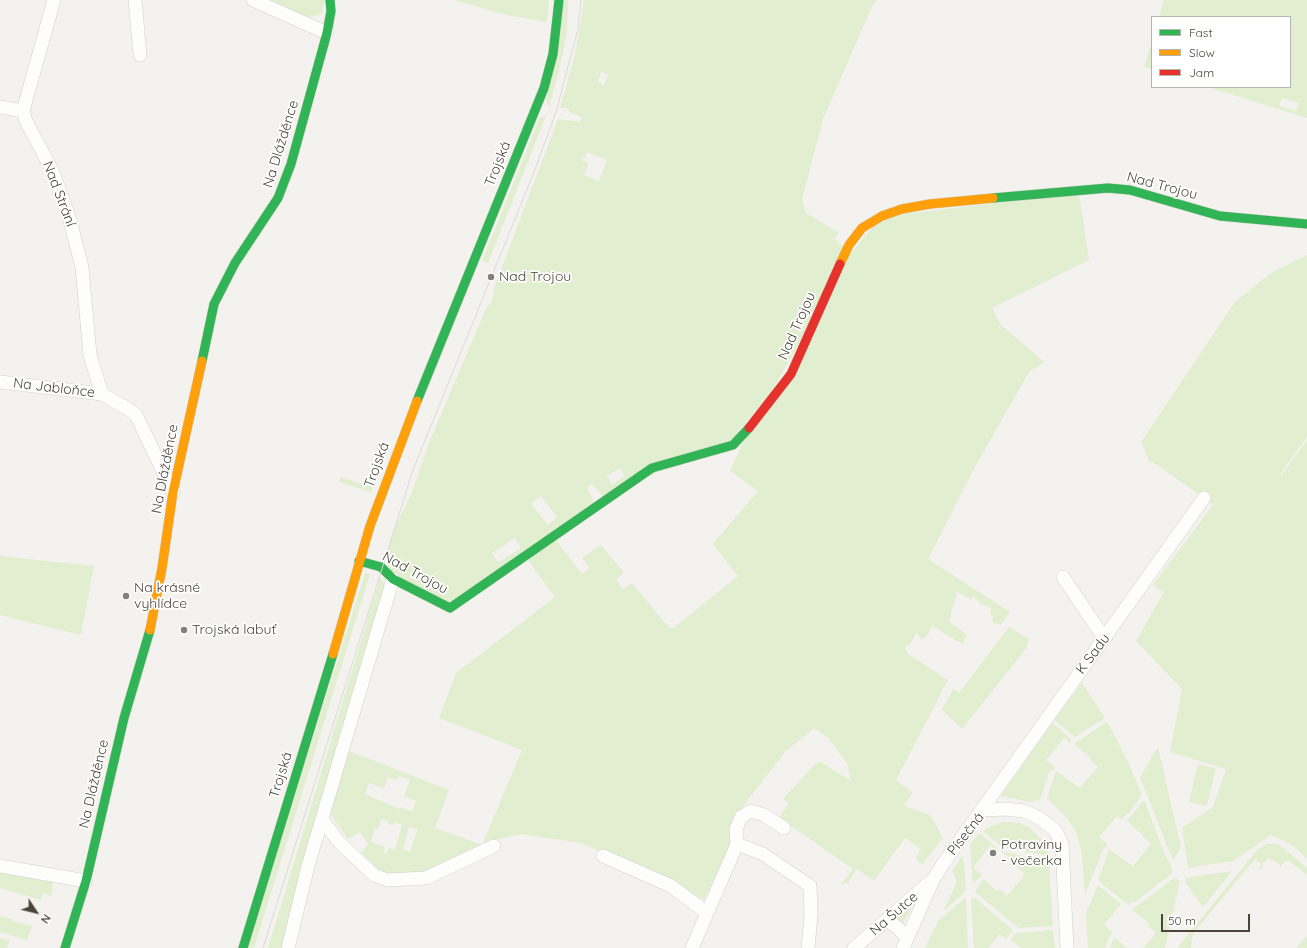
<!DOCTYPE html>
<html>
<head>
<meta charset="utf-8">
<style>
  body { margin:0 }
  #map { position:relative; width:1307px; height:948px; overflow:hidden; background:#f4f2ee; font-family:Quicksand,sans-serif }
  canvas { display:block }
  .legend { position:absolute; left:1151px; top:16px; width:140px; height:72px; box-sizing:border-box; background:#fff; border:1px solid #b7b4b0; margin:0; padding:5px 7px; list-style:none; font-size:12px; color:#4b4439 }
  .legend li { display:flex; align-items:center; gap:8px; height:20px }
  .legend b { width:20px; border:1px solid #b7b4b0 }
  .north { position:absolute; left:16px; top:892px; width:40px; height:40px; -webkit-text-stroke:3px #fff; paint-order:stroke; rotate:125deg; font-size:11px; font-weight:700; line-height:16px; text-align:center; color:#4b4439 }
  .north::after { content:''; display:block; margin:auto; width:14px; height:18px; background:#4b4439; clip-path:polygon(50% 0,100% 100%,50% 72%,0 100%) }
  .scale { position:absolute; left:1161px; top:914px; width:89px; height:18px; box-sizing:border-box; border:2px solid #4b4439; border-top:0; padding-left:5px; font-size:12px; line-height:14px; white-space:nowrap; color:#4b4439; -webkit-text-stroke:3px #fff; paint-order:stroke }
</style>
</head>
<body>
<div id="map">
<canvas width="1307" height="948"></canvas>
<ul class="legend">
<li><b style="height:5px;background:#30b455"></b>Fast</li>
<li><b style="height:5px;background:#ff9f0a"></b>Slow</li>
<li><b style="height:5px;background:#e5322d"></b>Jam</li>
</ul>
<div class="north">N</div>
<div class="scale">50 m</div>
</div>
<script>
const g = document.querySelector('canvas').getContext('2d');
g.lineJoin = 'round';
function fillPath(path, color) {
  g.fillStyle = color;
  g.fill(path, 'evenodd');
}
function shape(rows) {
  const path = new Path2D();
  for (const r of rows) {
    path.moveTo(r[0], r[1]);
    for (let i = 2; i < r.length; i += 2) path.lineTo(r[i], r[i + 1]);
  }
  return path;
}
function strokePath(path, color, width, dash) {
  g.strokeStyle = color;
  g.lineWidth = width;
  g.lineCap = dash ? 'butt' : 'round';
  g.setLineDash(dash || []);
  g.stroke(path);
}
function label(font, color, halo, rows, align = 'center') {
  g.font = font + ' Quicksand,sans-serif';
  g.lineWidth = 3.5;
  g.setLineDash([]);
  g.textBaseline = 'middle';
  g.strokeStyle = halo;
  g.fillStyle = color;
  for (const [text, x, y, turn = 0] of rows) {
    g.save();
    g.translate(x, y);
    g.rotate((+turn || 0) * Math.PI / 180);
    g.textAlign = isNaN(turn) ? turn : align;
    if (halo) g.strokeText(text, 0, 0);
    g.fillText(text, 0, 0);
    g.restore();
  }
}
fillPath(shape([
  [266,0,325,0,321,14,310,17,300,15],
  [454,0,549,0,547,22,507,15],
  [565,0,568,0,567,33,559,71,549,107,546,101],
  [584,0,878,0,873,4,823,119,802,200,806,213,839,233,834,238,844,247,788,372,731,440,603,496,592,484,587,488,594,502,451,604,394,575,385,559,394,529,413,490,428,445,488,304,490,305,495,292,493,291,558,119,580,122,582,117,571,113,567,108,560,108,575,54],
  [601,72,608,74,604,85,598,82],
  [587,152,607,160,599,181,584,175,589,163,581,160,582,157,585,158],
  [620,468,625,476,612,484,607,476],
  [541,496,557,517,548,525,531,504],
  [515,538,521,548,498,562,492,553],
  [1164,0,1307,0,1307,118,1208,87,1290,87,1290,17,1159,17],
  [1282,98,1299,103,1296,111,1279,106],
  [1152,41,1152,69,1144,67],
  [544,116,546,116,488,263,482,261,540,117],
  [1079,193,1089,260,992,308,1001,325,1044,362,1029,372,976,465,928,559,1010,612,1001,625,992,622,993,616,990,613,991,608,981,604,973,596,971,599,957,592,949,621,967,635,962,644,932,626,927,636,922,640,916,633,911,643,905,647,908,654,948,680,896,780,913,793,904,806,930,815,943,838,922,865,916,859,916,857,921,849,905,838,874,881,857,869,848,883,841,884,853,869,791,826,777,821,789,803,783,799,817,762,821,762,851,781,847,763,828,738,814,728,786,751,744,805,734,822,730,845,704,900,633,862,631,866,581,843,522,834,495,840,427,872,375,874,376,867,362,853,368,843,360,832,348,839,329,812,349,751,449,790,435,828,482,845,522,750,439,718,456,673,555,597,527,559,555,539,582,574,590,568,582,558,601,545,624,573,616,580,623,589,632,583,664,622,672,629,738,576,713,544,758,491,730,471,745,438,849,256,872,227,897,215],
  [399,776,410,780,404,796,416,801,412,812,400,807,399,809,365,794,369,783,384,788,388,777,397,780],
  [383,819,389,821,388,824,394,825,395,822,402,825,395,850,389,848,386,854,384,852,385,847,371,842,375,828,378,829,381,820],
  [409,827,418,829,410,852,403,849],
  [1307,255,1307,437,1281,473,1281,476,1307,440,1307,859,1292,845,1271,835,1233,861,1188,868,1182,828,1213,807,1226,769,1170,752,1182,689,1136,641,1164,592,1153,585,1213,505,1159,466,1159,463,1158,465,1149,461,1141,442,1235,302,1271,273],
  [340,477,373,487,371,492,339,482],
  [0,556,94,566,81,635,0,615],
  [365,573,370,574,254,948,247,948],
  [380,578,386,586,284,948,268,948],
  [1009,627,1029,639,1025,650,962,729,942,710,953,689,959,693],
  [1082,683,1105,718,1075,737,1054,720],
  [1106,722,1108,723,1130,766,1142,795,1128,814,1127,813,1122,820,1117,816,1099,837,1108,845,1104,848,1085,894,1082,855,1077,834,1067,818,1047,798,1056,771,1080,788,1098,767,1090,760,1091,758,1074,744],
  [1052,723,1071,739,1070,743,1064,738,1046,760,1055,767,1052,771,1050,770,1041,797,1039,800,1031,802,1001,796],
  [1158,747,1181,847,1173,861,1140,777],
  [1198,764,1216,768,1207,806,1189,802],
  [1143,801,1145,801,1161,845,1173,871,1170,875,1135,902,1131,902,1128,905,1100,882,1099,878,1109,849,1133,866,1151,844,1143,837,1144,836,1127,821],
  [1003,822,1020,823,1030,828,1044,842,1049,856,1002,847,984,832,986,828],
  [979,833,997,848,997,850,991,845,973,867,982,875,973,884,970,845],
  [1267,844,1277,844,1285,849,1307,868,1307,875,1289,861,1285,861,1280,868,1280,865,1274,860,1272,861,1268,858,1262,865,1263,867,1261,870,1259,867,1261,864,1255,859,1196,930,1193,935,1191,948,1177,948,1257,850],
  [1001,851,1049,862,1053,926,1019,928,975,892,983,879,997,891,999,889,1007,896,1025,874,1017,867,1018,865],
  [963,855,966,889,963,894,943,911,957,882,952,871],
  [0,870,53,880,52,896,43,893,41,900,0,888],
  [1232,871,1206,904,1202,906,1185,882,1186,878],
  [1173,879,1178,879,1180,882,1165,948,1143,948,1156,933,1148,926,1150,924,1132,910],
  [1098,885,1121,904,1104,925,1113,933,1109,936,1105,948,1088,948,1086,913],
  [965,898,966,900,968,948,925,948,938,921],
  [975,898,1013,930,1006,939,1000,934,988,948,974,948,971,899],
  [907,908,911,910,903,923,896,919],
  [0,916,12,919,11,921,32,926,27,940,0,932],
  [1053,930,1055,948,1021,948,1010,939,1016,933],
  [1307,936,1307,948,1296,948],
  [1114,937,1127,948,1110,948],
  [0,938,10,940,7,948,0,948]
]), '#e1eecf');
const street = shape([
  [54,0,23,111,26,121,53,172,69,217,82,267,90,355,102,394],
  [135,0,140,55],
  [253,0,327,33],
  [0,107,23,111],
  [0,382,102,394,128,409,136,415,173,492],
  [1063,577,1100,632,1106,637],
  [983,810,1006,809,1024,811,1039,818,1055,830,1062,844,1067,948],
  [323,821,339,842,374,875,387,880,426,878,494,846],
  [737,844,736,829,741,817,751,811,764,815,784,828],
  [603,856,671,886,707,913],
  [0,866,86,881],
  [887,920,898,928,907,938],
  [288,948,308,866,393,579],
  [692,948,737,844,763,854,810,886,811,915,808,948],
  [854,948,930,882],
  [903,948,933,880,943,864,1204,498]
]);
const fast = shape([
  [993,198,1108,188,1130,190,1220,216,1307,224],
  [202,361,214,304,235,263,278,198,291,164,327,33,331,11,330,0],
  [417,401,544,88,553,54,559,0],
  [359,561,381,567,393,579,450,608,652,468,733,445,749,428],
  [65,948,86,881,124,718,150,630],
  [243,948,333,654]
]);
const slow = shape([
  [840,264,849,245,862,228,882,216,902,209,930,204,993,198],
  [150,630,162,568,173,492,202,361],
  [333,654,370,526,417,401]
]);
const jam = shape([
  [749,428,791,374,840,264]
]);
strokePath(street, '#d2d0cb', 14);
strokePath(fast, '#d3cfc5', 10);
strokePath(slow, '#d3cfc5', 10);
strokePath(jam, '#d3cfc5', 10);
strokePath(street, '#fdfdfc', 13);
strokePath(fast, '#30b455', 9);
strokePath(slow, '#ff9f0a', 9);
strokePath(jam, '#e5322d', 9);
strokePath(shape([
  [263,948,413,470,534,172,556,112,578,29,581,0]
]), '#dbdbda', 1);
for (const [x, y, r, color] of [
  [491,277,4,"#868178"],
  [126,596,4,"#868178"],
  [184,630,4,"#868178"],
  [993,853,4,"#868178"]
]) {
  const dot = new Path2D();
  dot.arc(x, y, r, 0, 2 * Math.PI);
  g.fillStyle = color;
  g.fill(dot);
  strokePath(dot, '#fff', 1.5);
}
label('14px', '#4b4439', '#fff', [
  ["Na Dlážděnce",281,144,-73],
  ["Trojská",498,164,-68],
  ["Nad Trojou",1162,186,15],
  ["Nad Strání",59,194,69],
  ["Nad Trojou",797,326,-66],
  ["Na Jabloňce",54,388,7],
  ["Trojská",377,465,-70],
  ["Na Dlážděnce",165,469,-79],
  ["Nad Trojou",415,573,29],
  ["K Sadu",1093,654,-53],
  ["Trojská",281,775,-73],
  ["Na Dlážděnce",94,784,-77],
  ["Písečná",966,834,-52],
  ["Na Šutce",894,914,-41]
]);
label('14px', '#4b4439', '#fff', [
  ["Nad Trojou",499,277],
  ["Na krásné",134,588],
  ["vyhlídce",134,604],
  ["Trojská labuť",192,630],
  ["Potraviny",1001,845],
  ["- večerka",1001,861]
], 'left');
</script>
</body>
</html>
